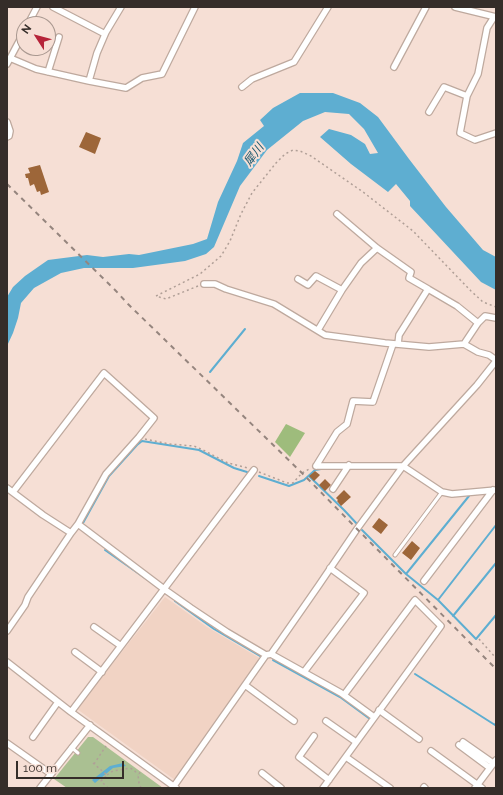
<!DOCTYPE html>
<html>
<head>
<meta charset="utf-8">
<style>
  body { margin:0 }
  #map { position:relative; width:503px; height:795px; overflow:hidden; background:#f6dfd5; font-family:Raleway,sans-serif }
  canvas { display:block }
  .frame { position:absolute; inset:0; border:8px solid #352d29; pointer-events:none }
  .north { position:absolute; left:16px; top:16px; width:40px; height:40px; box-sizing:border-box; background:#f6dfd5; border:1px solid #a99890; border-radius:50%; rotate:306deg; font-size:11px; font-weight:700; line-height:16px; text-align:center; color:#352d29 }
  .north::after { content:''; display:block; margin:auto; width:14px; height:18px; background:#b62439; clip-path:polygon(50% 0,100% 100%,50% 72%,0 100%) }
  .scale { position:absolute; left:16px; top:761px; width:108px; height:18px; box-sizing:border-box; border:2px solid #352d29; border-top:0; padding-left:5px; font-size:12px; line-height:14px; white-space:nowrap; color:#352d29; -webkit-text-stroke:3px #f6dfd5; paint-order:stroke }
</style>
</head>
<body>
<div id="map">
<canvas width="503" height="795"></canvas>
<div class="frame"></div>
<div class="north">N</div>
<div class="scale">100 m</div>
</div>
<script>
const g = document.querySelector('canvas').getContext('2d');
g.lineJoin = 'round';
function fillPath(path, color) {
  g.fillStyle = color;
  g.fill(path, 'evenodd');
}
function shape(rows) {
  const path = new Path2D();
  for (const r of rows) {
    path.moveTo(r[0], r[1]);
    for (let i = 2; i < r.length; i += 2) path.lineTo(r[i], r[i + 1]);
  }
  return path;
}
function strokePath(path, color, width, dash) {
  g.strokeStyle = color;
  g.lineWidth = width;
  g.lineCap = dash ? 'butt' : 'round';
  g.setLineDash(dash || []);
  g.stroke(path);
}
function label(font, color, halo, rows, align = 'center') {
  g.font = font + ' Raleway,"Noto Sans JP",sans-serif';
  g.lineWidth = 4;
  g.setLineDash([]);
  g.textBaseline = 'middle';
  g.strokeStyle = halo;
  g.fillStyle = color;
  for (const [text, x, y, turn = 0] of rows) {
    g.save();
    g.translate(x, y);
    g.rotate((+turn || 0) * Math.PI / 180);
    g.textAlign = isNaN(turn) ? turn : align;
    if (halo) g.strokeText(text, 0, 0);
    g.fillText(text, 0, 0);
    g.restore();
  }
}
fillPath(shape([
  [165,597,207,627,261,659,175,780,77,709]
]), '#f1d3c4');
fillPath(shape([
  [88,737,93,737,163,788,67,788,54,779]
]), '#aac092');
fillPath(shape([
  [286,424,305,433,290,457,275,442]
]), '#9ebc7c');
fillPath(shape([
  [300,93,333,93,360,103,378,117,409,159,446,207,483,250,496,257,496,290,481,282,410,206,410,201,396,184,388,192,351,164,320,137,329,129,351,135,365,144,370,154,378,153,364,129,349,114,325,112,303,121,267,150,240,186,214,247,206,254,185,261,133,268,84,268,61,273,34,288,21,303,18,318,13,333,7,346,7,297,13,287,25,276,48,260,87,255,103,257,129,254,139,255,193,244,207,239,218,202,237,161,243,143,264,126,260,120,273,108],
  [123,763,126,766,113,768,95,783,92,780,110,766]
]), '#5eaed1');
strokePath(shape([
  [210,372,245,329],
  [259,476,289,486,304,480,315,470,321,469],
  [309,476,344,510,358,525],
  [83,523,109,476,137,445,142,441,199,450,234,468,247,472],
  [362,530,406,574,438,600,476,639,496,615],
  [105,550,155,585],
  [406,574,469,496],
  [438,600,496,525],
  [175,601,214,629,260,656],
  [453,616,496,563],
  [273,660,340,697,370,719],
  [415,674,495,725,496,723]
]), '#5eaed1', 2);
fillPath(shape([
  [86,132,101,138,95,154,79,147],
  [40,165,49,192,41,195,40,191,37,192,34,184,30,186,28,178,26,178,25,174,30,173,28,168],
  [315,471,320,475,314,481,309,476],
  [325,479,331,485,325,491,319,485],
  [344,490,351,497,341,506,337,501,338,500,336,498],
  [379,518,388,525,381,534,372,527],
  [412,541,420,548,411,560,402,553]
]), '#9d6639');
const lane = shape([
  [395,555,442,492],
  [71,747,78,753]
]);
const street = shape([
  [53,7,105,34],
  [455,7,496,17],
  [494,17,487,28,478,74,467,96,460,133,475,140,496,133],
  [28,24,37,7],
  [10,58,36,69,89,81,126,88,142,78,162,74,195,7],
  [7,64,24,32],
  [394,67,426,7],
  [48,72,59,37],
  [89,81,97,53,106,32,121,7],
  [242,87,252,79,294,62,328,7],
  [429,112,444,87,467,96],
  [7,122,10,131,9,136,7,137],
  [337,214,377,248,411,272,409,278,428,289,399,335,398,344],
  [298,279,308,285,316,276,342,290],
  [204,284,215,284,226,289,274,304,325,335,385,343,429,347,464,344,478,352,489,355,496,360],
  [428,289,457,306,478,323],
  [318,330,342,290,361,263,377,248],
  [464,344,478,323,485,316,496,318],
  [316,466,403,466,442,492,452,494,496,490],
  [316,466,337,432,347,424,353,401,373,402,393,344],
  [7,488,43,515,71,533],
  [333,489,349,465],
  [78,524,164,589,191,608,227,632,266,655],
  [424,581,493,490],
  [94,627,121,646],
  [7,631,25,605,28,597,71,533,78,524,106,474,139,437,154,418,104,373,13,492],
  [75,652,102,672],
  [271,654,341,693,374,717],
  [7,662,71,712,176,788],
  [304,672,364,593,330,568],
  [245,685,294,721],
  [379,710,419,739],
  [71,712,254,470],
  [326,721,356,742],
  [314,736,299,757,329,780],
  [33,737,58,702],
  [463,742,493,763],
  [7,743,51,774],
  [459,745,490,768],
  [431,751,482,788],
  [346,757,390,788],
  [262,773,281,788],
  [174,786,266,655,271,654,319,585,357,529,403,466,477,385,496,361],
  [424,787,425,788],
  [40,788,90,725],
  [323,788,441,626,415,600,344,695],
  [475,788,496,760]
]);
strokePath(lane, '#bea99e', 5);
strokePath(street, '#bea99e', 8);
strokePath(shape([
  [198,286,166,299,156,296,200,274,221,256,230,241,241,214,252,193,276,163,285,154,293,150,300,151,311,156,363,192,413,231,471,291,483,302,496,307],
  [145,439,169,444,194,446,201,449,228,463,248,468],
  [259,472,287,483,293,483,302,473,311,468],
  [479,639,496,658],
  [93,763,107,775,101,781,108,788],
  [94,764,106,746],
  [107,775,113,771,130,768,134,770,138,775],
  [141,788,139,783,138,775,142,770]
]), '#b09f97', 1.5, [2, 3]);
strokePath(lane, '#fff', 3);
strokePath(street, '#fff', 5.5);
strokePath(shape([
  [7,184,116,291,128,304,302,473,357,529,496,669]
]), '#95857e', 2, [5, 5]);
label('italic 12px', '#13546c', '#f6dfd5', [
  ["犀川",254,155,-54]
]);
</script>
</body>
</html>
